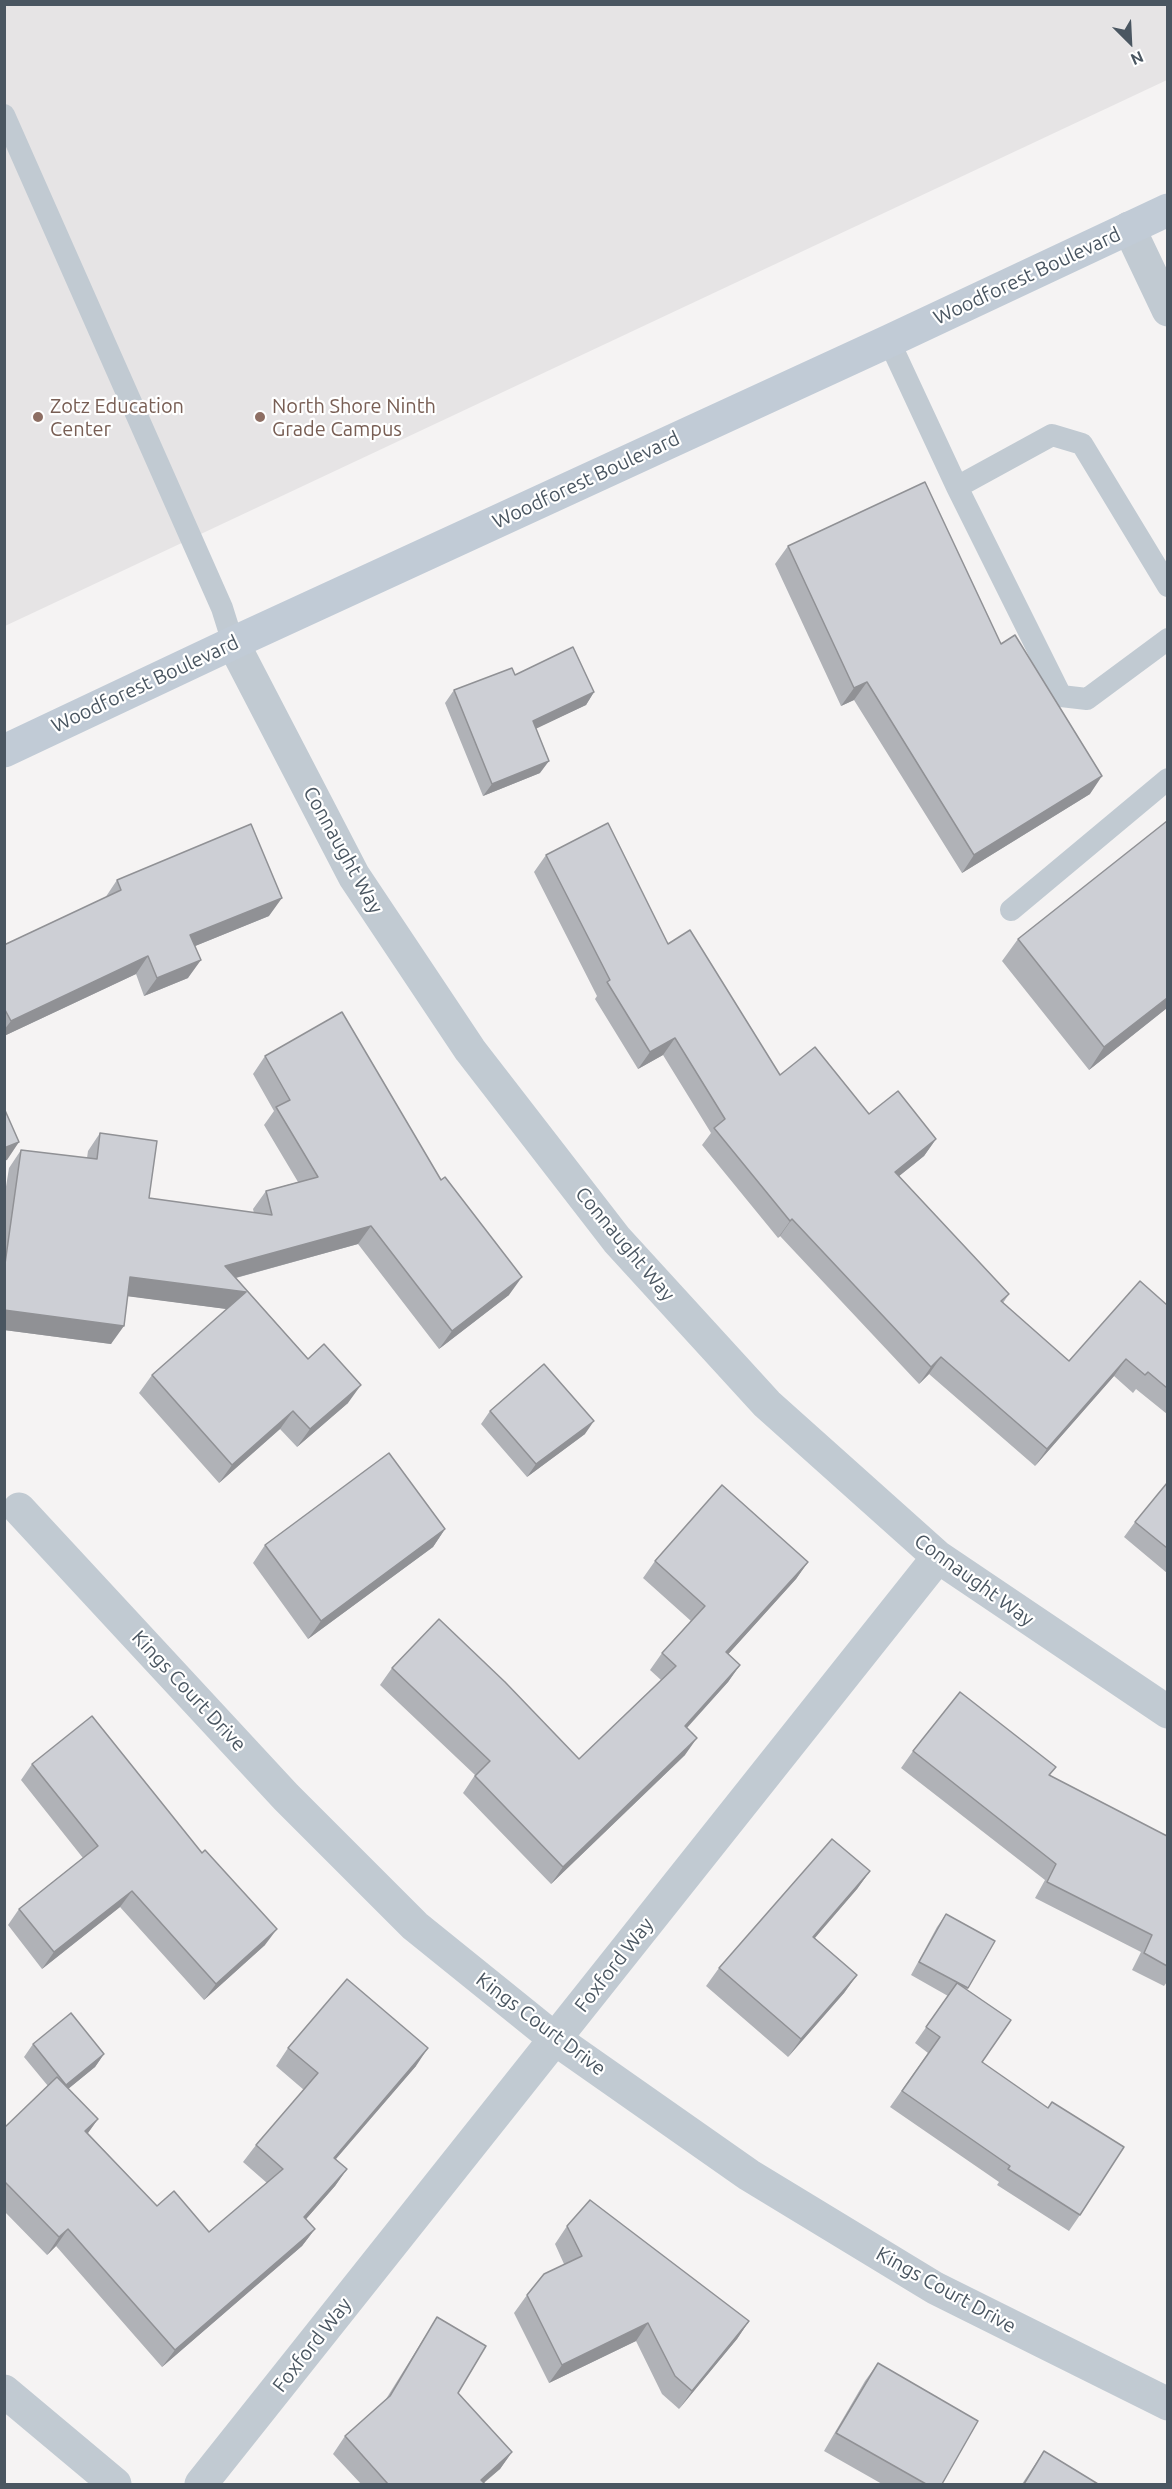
<!DOCTYPE html>
<html>
<head>
<meta charset="utf-8">
<style>
  body { margin:0 }
  #map { position:relative; width:1172px; height:2489px; overflow:hidden; background:#f5f3f3; font-family:Ubuntu,sans-serif }
  canvas { display:block }
  .frame { position:absolute; inset:0; border:6px solid #4a5661; pointer-events:none }
  .north { position:absolute; left:1100px; top:12px; width:60px; height:60px; -webkit-text-stroke:4px #fff; paint-order:stroke; rotate:156deg; font-size:16px; font-weight:700; line-height:24px; text-align:center; color:#4a5661 }
  .north::after { content:''; display:block; margin:auto; width:21px; height:27px; background:#4a5661; clip-path:polygon(50% 0,100% 100%,50% 72%,0 100%) }
</style>
</head>
<body>
<div id="map">
<canvas width="1172" height="2489"></canvas>
<div class="frame"></div>
<div class="north">N</div>
</div>
<script>
const g = document.querySelector('canvas').getContext('2d');
g.lineJoin = 'round';
function fillPath(path, color) {
  g.fillStyle = color;
  g.fill(path, 'evenodd');
}
function shape(rows) {
  const path = new Path2D();
  for (const r of rows) {
    path.moveTo(r[0], r[1]);
    for (let i = 2; i < r.length; i += 2) path.lineTo(r[i], r[i + 1]);
  }
  return path;
}
function strokePath(path, color, width, dash) {
  g.strokeStyle = color;
  g.lineWidth = width;
  g.lineCap = dash ? 'butt' : 'round';
  g.setLineDash(dash || []);
  g.stroke(path);
}
function label(font, color, halo, rows, align = 'center') {
  g.font = font + ' Ubuntu,sans-serif';
  g.lineWidth = 4.5;
  g.setLineDash([]);
  g.textBaseline = 'middle';
  g.strokeStyle = halo;
  g.fillStyle = color;
  for (const [text, x, y, turn = 0] of rows) {
    g.save();
    g.translate(x, y);
    g.rotate((+turn || 0) * Math.PI / 180);
    g.textAlign = isNaN(turn) ? turn : align;
    if (halo) g.strokeText(text, 0, 0);
    g.fillText(text, 0, 0);
    g.restore();
  }
}
fillPath(shape([
  [5,5,1167,5,1167,80,5,626]
]), '#e6e4e5');
strokePath(shape([
  [4,115,222,608,233,643],
  [889,341,957,487,1061,696,1087,699,1168,639],
  [957,487,1052,435,1082,444,1168,586],
  [1011,910,1168,779]
]), '#c1cad2', 22);
strokePath(shape([
  [1129,228,1168,310],
  [233,643,354,876,470,1050,617,1240,767,1404,938,1557,1168,1712],
  [19,1509,286,1797,415,1926,555,2039,749,2175,935,2288,1168,2404],
  [4,2391,115,2484],
  [201,2484,938,1557]
]), '#c1cad2', 33);
strokePath(shape([
  [4,751,233,643,889,341,1168,210]
]), '#c1cbd6', 33);
fillPath(shape([
  [788,546,1001,644,1090,794,962,873,854,700,841,706,775,564],
  [515,675,594,692,586,705,536,728,540,773,483,796,445,703,454,690],
  [546,855,668,944,780,1075,869,1114,936,1139,924,1156,899,1176,1009,1294,1003,1303,1069,1361,1167,1305,1167,1414,1136,1389,1133,1393,1114,1376,1035,1466,929,1374,919,1384,780,1236,778,1238,702,1145,711,1133,663,1055,638,1069,595,999,597,996,534,872],
  [117,880,269,916,195,946,188,978,144,996,136,974,4,1036,4,945,105,898],
  [1018,939,1167,1008,1089,1070,1002,961],
  [265,1056,509,1295,439,1349,358,1244,236,1278,348,1403,297,1447,280,1429,219,1483,139,1393,152,1375,227,1309,128,1296,111,1344,4,1330,4,1199,9,1168,21,1150,87,1158,88,1151,100,1133,149,1198,254,1213,253,1209,266,1191,298,1182,264,1125,274,1111,253,1074],
  [490,1411,585,1434,527,1477,481,1424],
  [1167,1483,1167,1573,1124,1537,1135,1522],
  [445,1529,433,1547,308,1639,253,1563,265,1545],
  [655,1561,808,1562,796,1579,728,1654,740,1665,728,1682,687,1728,685,1755,551,1884,463,1793,475,1775,380,1685,392,1668,579,1759,661,1680,650,1670,662,1653,691,1621,643,1578],
  [913,1751,1056,1767,1049,1776,1167,1836,1167,1982,1164,1986,1132,1970,1141,1952,1035,1898,1045,1880,901,1768],
  [32,1764,265,1945,204,2000,120,1907,42,1969,8,1925,19,1909,83,1858,21,1780],
  [870,1871,857,1889,815,1938,857,1975,844,1993,788,2057,706,1986,719,1968],
  [946,1914,995,1941,967,1990,982,2062,1080,2215,1069,2231,997,2185,999,2182,890,2107,928,2053,915,2043,948,1996,911,1975,937,1927],
  [33,2044,104,2054,95,2067,68,2089,98,2119,88,2133,157,2206,209,2232,267,2183,243,2162,256,2145,304,2090,276,2066,288,2048,416,2066,336,2159,347,2169,335,2186,306,2219,315,2229,302,2246,162,2367,56,2246,47,2255,4,2211,4,2128,48,2086,24,2057],
  [567,2226,749,2321,737,2339,679,2409,662,2394,636,2341,549,2383,514,2313,527,2295,564,2264,555,2244],
  [437,2317,458,2393,512,2452,500,2469,484,2483,485,2484,361,2484,333,2454,345,2436,386,2399,426,2335],
  [878,2363,942,2484,882,2484,824,2451,865,2381],
  [1044,2451,1098,2484,1022,2484]
]), '#b0b2b7');
fillPath(shape([
  [867,682,854,700,841,706,854,688],
  [594,692,586,705,525,734,533,721],
  [549,761,540,773,483,796,492,784],
  [1102,776,1090,794,962,873,974,855],
  [282,898,269,916,178,953,190,935],
  [148,956,136,974,4,1036,4,1030,11,1021],
  [201,960,188,978,144,996,157,978],
  [1167,998,1167,1008,1089,1070,1104,1047],
  [675,1038,663,1055,638,1069,650,1052],
  [936,1139,924,1156,883,1189,895,1172],
  [19,1142,7,1160,4,1161,4,1148],
  [792,1219,780,1236,778,1238,790,1221],
  [371,1226,358,1244,213,1284,225,1266],
  [130,1277,246,1292,234,1310,118,1295],
  [522,1277,509,1295,439,1349,452,1331],
  [4,1310,124,1326,111,1344,4,1330],
  [941,1357,929,1374,919,1384,931,1367],
  [1126,1359,1114,1376,1035,1466,1047,1449],
  [361,1385,348,1403,297,1447,310,1429],
  [293,1411,280,1429,219,1483,232,1465],
  [594,1421,585,1434,527,1477,536,1464],
  [445,1529,433,1547,308,1639,321,1621],
  [808,1562,796,1579,714,1670,726,1652],
  [740,1665,728,1682,673,1743,685,1726],
  [697,1738,685,1755,551,1884,563,1867],
  [870,1871,857,1889,800,1955,813,1937],
  [132,1891,120,1907,42,1969,54,1952],
  [277,1929,265,1945,204,2000,216,1984],
  [857,1975,844,1993,788,2057,801,2039],
  [428,2048,416,2066,322,2175,334,2158],
  [104,2054,95,2067,57,2098,66,2085],
  [98,2119,85,2137,85,2131],
  [347,2169,335,2186,292,2235,304,2217],
  [68,2229,56,2246,47,2255,59,2237],
  [315,2229,302,2246,162,2367,175,2350],
  [749,2321,737,2339,679,2409,692,2391],
  [648,2323,636,2341,549,2383,562,2365],
  [512,2452,500,2469,482,2484,481,2480]
]), '#909195');
const building = shape([
  [925,482,1001,644,1015,635,1102,776,974,855,867,682,854,688,788,546,925,482],
  [573,647,594,692,533,721,549,761,492,784,454,690,512,668,515,675,573,647],
  [1167,821,1167,998,1104,1047,1018,939,1167,821],
  [608,823,668,944,690,930,780,1075,815,1047,869,1114,898,1091,936,1139,895,1172,1009,1294,1001,1301,1069,1361,1140,1281,1167,1305,1167,1388,1148,1372,1145,1375,1126,1359,1047,1449,941,1357,931,1367,792,1219,790,1221,714,1128,725,1119,675,1038,650,1052,607,982,610,980,546,855,608,823],
  [251,824,282,898,190,935,201,960,157,978,148,956,11,1021,4,1008,4,945,121,890,117,880,251,824],
  [342,1012,441,1180,445,1177,522,1277,452,1331,371,1226,225,1266,308,1359,324,1344,361,1385,310,1429,293,1411,232,1465,152,1375,246,1292,130,1277,124,1326,4,1310,4,1271,21,1150,97,1159,100,1133,157,1141,149,1198,272,1215,266,1191,318,1177,276,1107,290,1100,265,1056,342,1012],
  [4,1108,19,1142,4,1148,4,1108],
  [544,1364,594,1421,536,1464,490,1411,544,1364],
  [389,1453,445,1529,321,1621,265,1545,389,1453],
  [1167,1483,1167,1548,1135,1522,1167,1483],
  [722,1485,808,1562,726,1652,740,1665,685,1726,697,1738,563,1867,475,1776,490,1761,392,1668,439,1619,505,1682,579,1759,676,1666,662,1653,705,1606,655,1561,722,1485],
  [960,1692,1056,1767,1049,1775,1167,1836,1167,1966,1144,1953,1152,1935,1047,1882,1056,1864,913,1751,960,1692],
  [92,1716,202,1853,205,1850,277,1929,216,1984,132,1891,54,1952,19,1909,98,1846,32,1764,92,1716],
  [832,1839,870,1871,813,1937,857,1975,801,2039,719,1968,832,1839],
  [946,1914,995,1941,968,1988,919,1962,946,1914],
  [347,1979,428,2048,334,2158,347,2169,304,2217,315,2229,175,2350,68,2229,59,2237,4,2181,4,2128,57,2077,98,2119,85,2131,157,2206,174,2191,209,2232,283,2169,256,2145,318,2073,288,2048,347,1979],
  [957,1983,1011,2020,982,2062,1048,2108,1052,2102,1124,2147,1080,2215,1008,2169,1010,2166,902,2091,940,2037,926,2027,957,1983],
  [71,2013,104,2054,66,2085,33,2044,71,2013],
  [590,2200,749,2321,692,2391,675,2376,648,2323,562,2365,527,2295,544,2274,582,2256,567,2226,590,2200],
  [437,2317,486,2346,458,2393,512,2452,481,2480,485,2484,388,2484,345,2436,390,2396,437,2317],
  [878,2363,978,2421,942,2484,926,2484,836,2433,878,2363],
  [1044,2451,1098,2484,1024,2484,1044,2451]
]);
fillPath(building, '#cdcfd5');
strokePath(building, '#909195', 1.5);
for (const [x, y, r, color] of [
  [38,417,6,"#8d6e63"],
  [260,417,6,"#8d6e63"]
]) {
  const dot = new Path2D();
  dot.arc(x, y, r, 0, 2 * Math.PI);
  g.fillStyle = color;
  g.fill(dot);
  strokePath(dot, '#fff', 2);
}
label('20px', '#4a5661', '#fff', [
  ["Woodforest Boulevard",1027,276,-25],
  ["Woodforest Boulevard",586,480,-25],
  ["Woodforest Boulevard",145,684,-25],
  ["Connaught Way",343,850,61],
  ["Connaught Way",625,1244,50],
  ["Connaught Way",974,1580,36],
  ["Kings Court Drive",189,1691,47],
  ["Foxford Way",614,1965,-52],
  ["Kings Court Drive",541,2024,37],
  ["Kings Court Drive",946,2290,29],
  ["Foxford Way",312,2345,-52]
]);
label('20px', '#785e54', '#fff', [
  ["Zotz Education",50,406],
  ["Center",50,429],
  ["North Shore Ninth",272,406],
  ["Grade Campus",272,429]
], 'left');
</script>
</body>
</html>
